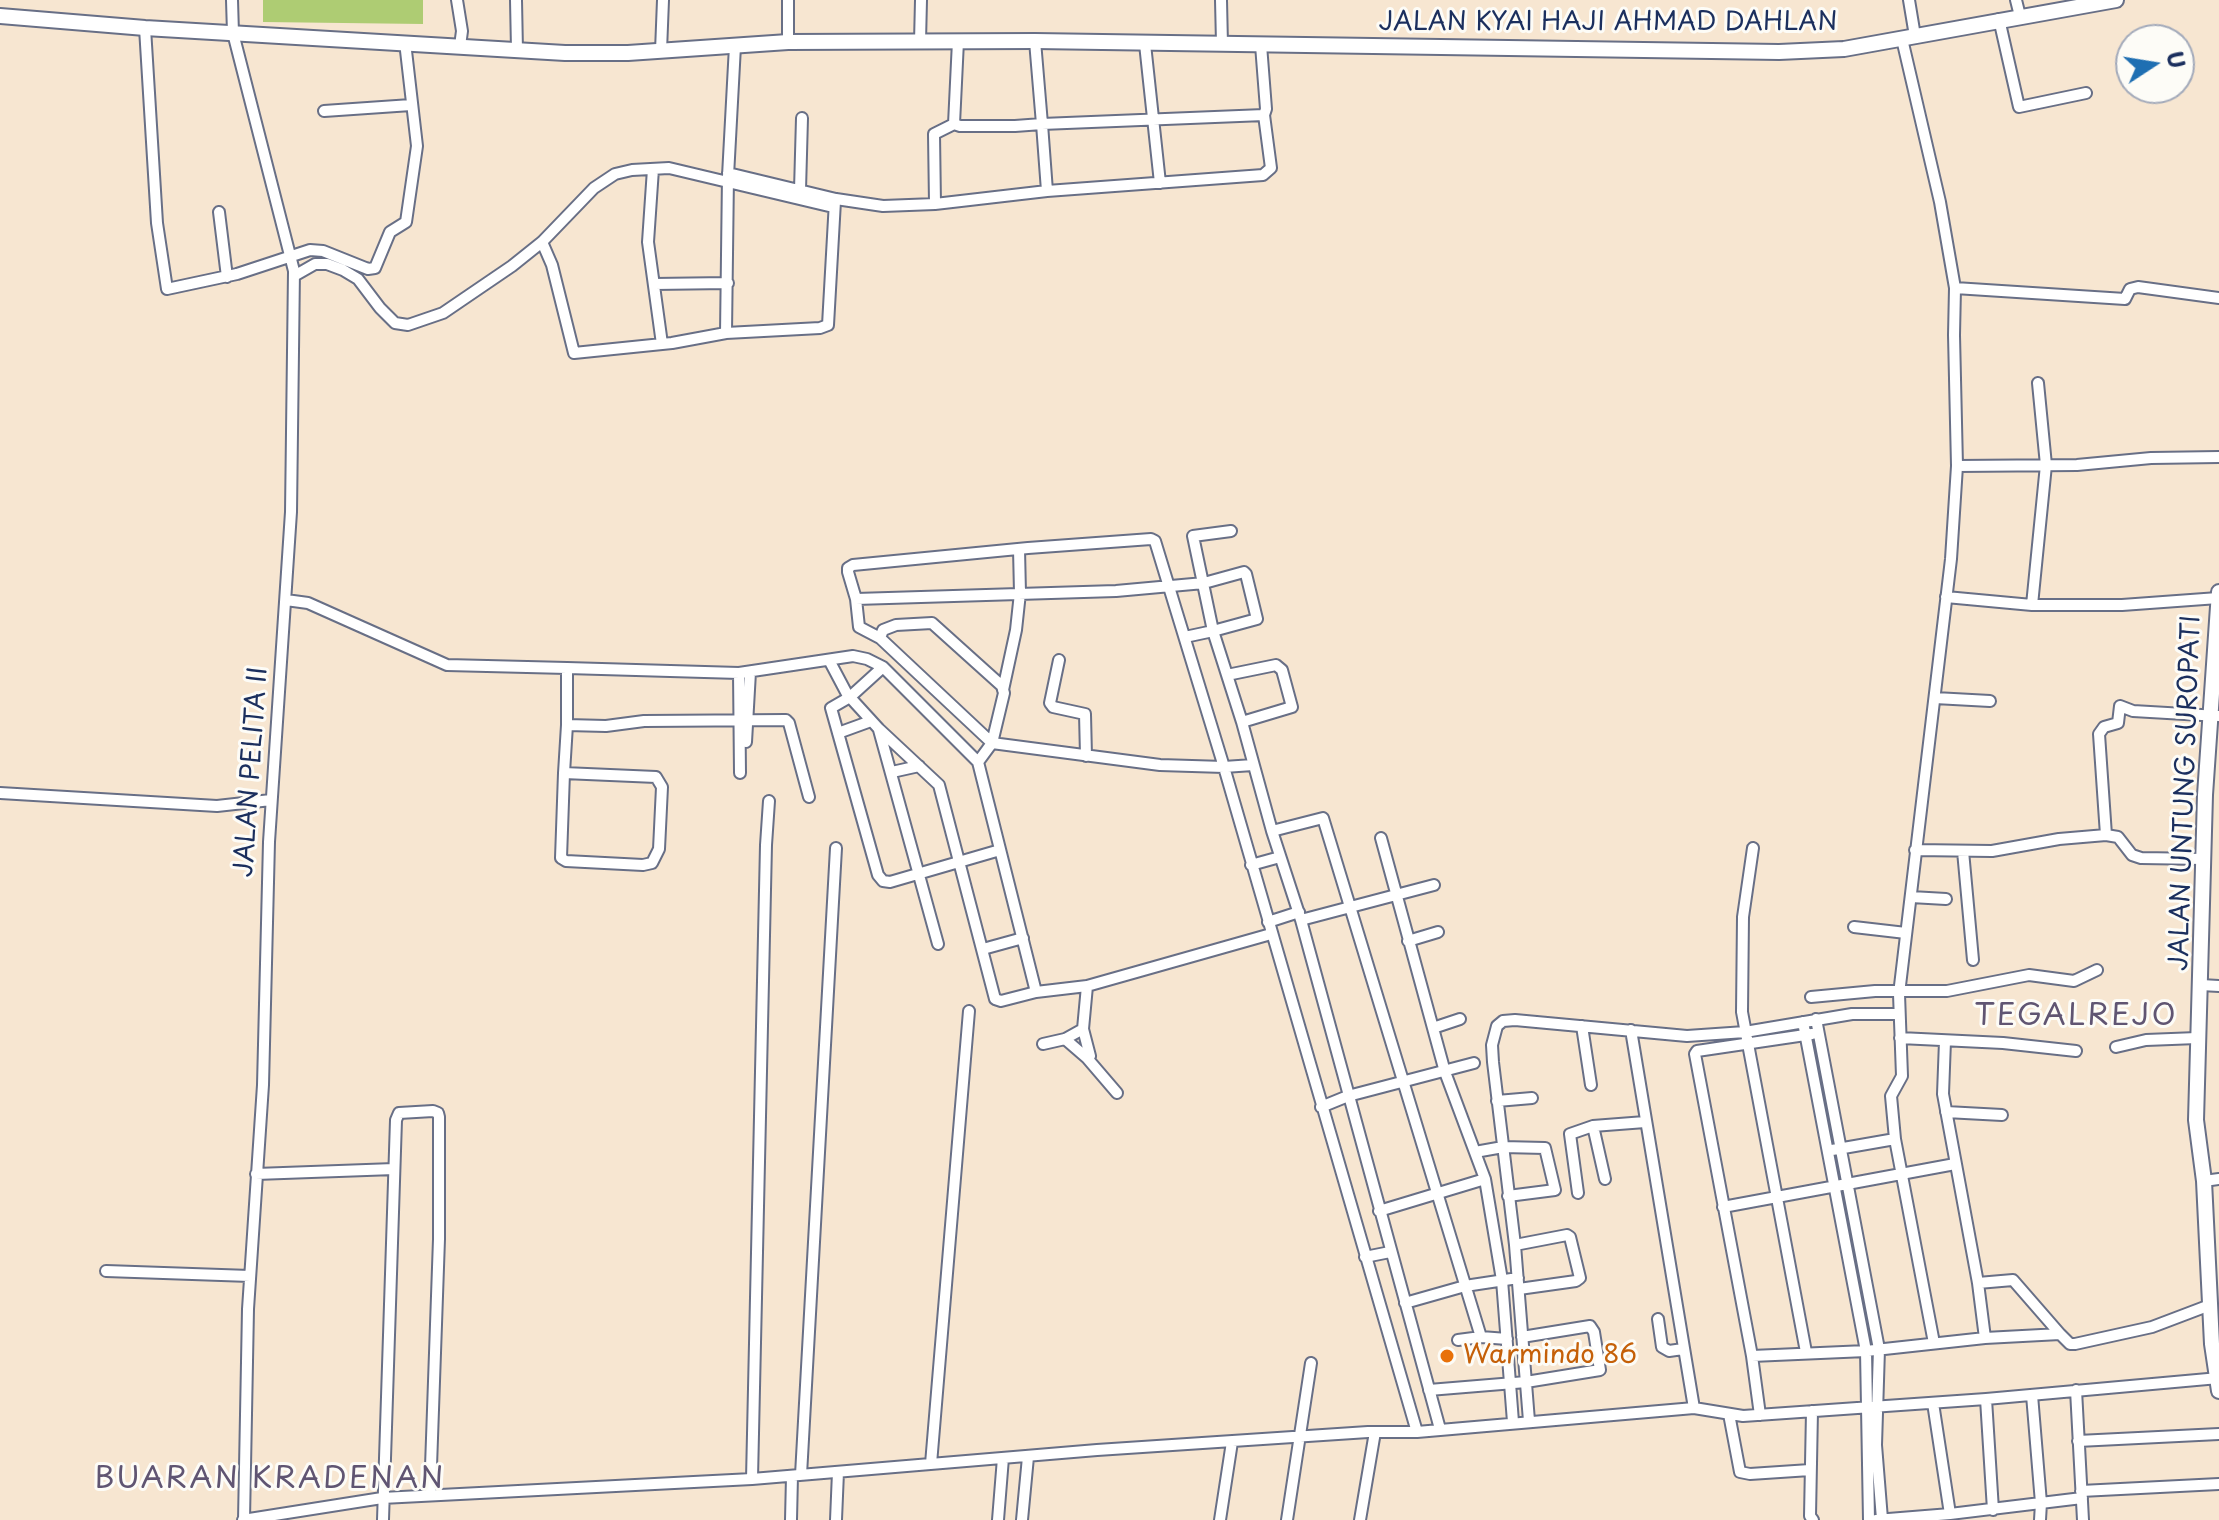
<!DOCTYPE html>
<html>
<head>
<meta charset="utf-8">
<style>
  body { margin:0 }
  #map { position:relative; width:2219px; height:1520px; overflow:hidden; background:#f7e6d1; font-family:"Playpen Sans",sans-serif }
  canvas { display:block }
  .north { position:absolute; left:2115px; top:24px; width:80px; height:80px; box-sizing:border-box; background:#fdfcf7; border:2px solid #a3aaba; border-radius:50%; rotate:78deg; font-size:22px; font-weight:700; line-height:32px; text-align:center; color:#1b2f5e }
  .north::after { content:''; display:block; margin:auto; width:28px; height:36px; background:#1f6fb2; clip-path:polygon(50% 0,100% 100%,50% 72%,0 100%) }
</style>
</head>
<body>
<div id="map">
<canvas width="2219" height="1520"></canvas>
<div class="north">U</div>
</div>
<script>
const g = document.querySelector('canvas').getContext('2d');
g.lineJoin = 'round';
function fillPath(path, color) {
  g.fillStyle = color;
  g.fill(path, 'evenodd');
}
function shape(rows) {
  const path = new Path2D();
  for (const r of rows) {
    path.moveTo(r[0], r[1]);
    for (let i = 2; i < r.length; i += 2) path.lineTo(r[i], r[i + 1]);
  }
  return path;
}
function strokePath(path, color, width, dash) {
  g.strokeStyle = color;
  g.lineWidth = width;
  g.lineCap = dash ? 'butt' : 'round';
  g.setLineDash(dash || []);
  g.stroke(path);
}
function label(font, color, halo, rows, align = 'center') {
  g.font = font + ' "Playpen Sans",sans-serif';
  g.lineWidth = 6;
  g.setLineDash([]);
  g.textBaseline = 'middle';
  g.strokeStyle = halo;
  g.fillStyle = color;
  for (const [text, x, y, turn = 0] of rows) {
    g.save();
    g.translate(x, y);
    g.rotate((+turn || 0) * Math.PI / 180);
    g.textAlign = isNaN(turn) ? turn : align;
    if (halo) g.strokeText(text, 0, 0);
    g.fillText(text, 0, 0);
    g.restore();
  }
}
fillPath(shape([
  [263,0,423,0,423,24,263,22]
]), '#aecc73');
const street = shape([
  [232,0,233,33,294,271,291,512,269,842,263,1085,248,1309,244,1520],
  [457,0,462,31,460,46],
  [516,0,517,50],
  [788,0,788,42],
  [1221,0,1222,44],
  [1909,0,1915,36],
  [2016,0,2020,16],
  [1999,19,2019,107,2086,93],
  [145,28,157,223,167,289,237,274,310,250,323,251,368,269,375,268,390,232,406,222,417,146,405,42],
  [1902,39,1940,202,1955,288,1954,335,1957,466],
  [958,41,954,124,960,126,1015,126,1042,124,1035,41],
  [920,42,921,0],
  [1145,44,1160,183],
  [661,51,663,0],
  [324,111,411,105],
  [653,169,648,242,662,344],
  [728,173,836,199,883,206,935,204,1047,191,1263,175,1271,168,1264,115,1266,109,1261,45],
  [800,190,802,118],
  [1047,191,1042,124,1264,115],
  [935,204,934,134,954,124],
  [219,212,227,277],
  [542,242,552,265,574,353,672,343,726,333,820,328,828,325,835,201],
  [294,276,315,264,327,264,343,270,358,279,380,308,395,323,408,325,443,313,512,266,542,242,594,188,615,174,632,170,669,168,833,207],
  [654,284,728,283],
  [1955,288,2125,299,2130,289,2138,287,2219,298],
  [726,333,728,176,735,46],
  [1946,597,2032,605,2122,605,2218,598],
  [856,599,848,572,848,568,853,565,1028,548,1151,539,1155,541,1224,767,1417,1432],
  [286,600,308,603,447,665,567,668,567,725,606,726,644,721,786,720,789,723,809,797],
  [2032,605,2046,465,2038,383],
  [1185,637,1213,631,1193,536,1231,531],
  [880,638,883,630,896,625,932,623,1002,686,1004,693,992,743,978,762,1036,992,1087,986,1271,934],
  [829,660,847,694,879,729,939,785,995,999,1001,1001,1036,992],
  [1059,660,1050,703,1053,707,1085,714,1086,756],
  [883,667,850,697,831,708,878,875,883,881,890,882,1000,850],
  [567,668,739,673],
  [1227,675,1276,665,1282,670,1292,707,1242,722],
  [1003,690,1016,630,1020,593,1019,549],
  [1935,698,1990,701],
  [879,730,938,944],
  [838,733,871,721],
  [746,742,750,672],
  [1253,765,1224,767,1160,765,992,743,880,638,859,627,856,599,1116,591,1204,583,1244,572,1246,574,1257,619,1213,631,1242,722,1272,831,1301,920,1440,1429],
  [892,772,919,766],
  [564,773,656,777,662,787,659,849,652,863,643,865,566,861,561,858,564,773,567,725],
  [740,773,739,673,853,656,867,659,883,667,978,762],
  [0,793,217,806,271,800],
  [1272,831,1323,818,1481,1337],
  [2106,835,2099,734,2104,727,2118,723,2120,706,2133,711,2219,716],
  [1753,848,1743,917,1742,1012,1806,1352],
  [1915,850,1992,851,2059,839,2106,835,2118,837,2132,855,2141,858,2204,859],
  [1963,851,1973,960],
  [1251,865,1280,857],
  [1911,897,1946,899],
  [1301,920,1434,885],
  [1268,922,1299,912],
  [1854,927,1906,933],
  [1408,941,1438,932],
  [983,949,1023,938],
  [2201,985,2219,986],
  [1811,997,1875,991,1947,991,2029,975,2074,981,2097,970],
  [1816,1019,1879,1349,1876,1445,1882,1519],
  [1803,1022,1866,1351,1869,1520],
  [1582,1026,1591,1085],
  [1433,1028,1460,1019],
  [1631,1030,1694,1408],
  [1900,1038,2003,1043,2076,1051],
  [1065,1039,1087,1058,1090,1056,1083,1029,1087,986],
  [1945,1041,1943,1094,1978,1283,1985,1338],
  [1043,1044,1065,1039,1083,1029],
  [2116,1047,2146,1040,2197,1038],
  [1087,1058,1117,1093],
  [1497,1101,1532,1098],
  [1321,1107,1348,1096,1474,1063],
  [1946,1112,2002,1115],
  [1593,1126,1605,1179],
  [1832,1150,1895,1139],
  [1475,1152,1503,1147,1545,1148,1555,1190,1508,1196],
  [256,1174,394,1169],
  [1485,1179,1502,1280,1513,1422],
  [2204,1181,2219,1179],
  [1578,1193,1570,1134,1593,1126,1645,1122],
  [1723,1207,1955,1164],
  [1379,1211,1485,1179,1445,1072,1381,838],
  [1515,1245,1567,1235,1570,1237,1580,1278,1576,1281,1519,1289],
  [1365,1257,1390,1252],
  [106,1271,250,1276],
  [1978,1283,2013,1280,2060,1334],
  [1405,1303,1465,1286,1518,1278],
  [1658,1319,1662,1347,1669,1351,1683,1349],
  [1458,1340,1481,1337,1507,1339],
  [1934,1343,1895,1139,1891,1096,1902,1076,1899,994,1951,559,1957,466,2077,465,2151,458,2219,457],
  [1752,1356,1866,1351,1985,1338,2060,1334,2070,1344,2075,1344,2152,1327,2210,1305],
  [1429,1390,1526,1382,1600,1370,1594,1332,1590,1326,1522,1337],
  [2076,1390,2083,1520],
  [2032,1395,2041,1503,2040,1520],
  [1986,1399,1993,1510],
  [1933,1403,1950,1514],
  [1812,1411,1810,1516,1813,1520],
  [1729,1414,1740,1472,1750,1474,1810,1470],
  [1760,1415,1752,1356,1695,1054,1697,1051,1812,1034],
  [1529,1421,1515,1245,1493,1062,1492,1045,1497,1026,1503,1021,1515,1020,1687,1036,1745,1032,1852,1014,1898,1014],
  [2078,1441,2219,1434],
  [931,1464,969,1011],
  [801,1475,836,848],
  [752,1479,766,845,769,801],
  [2081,1491,2219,1484],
  [243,1520,382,1498,752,1479,1097,1450,1368,1432,1417,1432,1694,1408,1743,1416,1986,1399,2219,1378],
  [383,1520,396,1120,399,1113,433,1111,438,1113,439,1117,439,1239,430,1495],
  [791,1520,792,1476],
  [836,1520,838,1472],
  [998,1520,1003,1458],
  [1022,1520,1028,1457],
  [1220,1520,1232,1442],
  [1287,1520,1311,1363],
  [1360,1520,1375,1432],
  [1876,1520,1950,1514,2082,1498]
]);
const secondary = shape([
  [0,16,145,28,565,53,628,53,788,42,1035,41,1779,52,1844,49,2116,0],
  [2219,592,2205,795,2196,1120,2204,1181,2212,1344,2219,1391]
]);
strokePath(street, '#686f86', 14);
strokePath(secondary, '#686f86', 18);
strokePath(street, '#fff', 10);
strokePath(secondary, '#fff', 14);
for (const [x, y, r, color] of [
  [1447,1356,8,"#e8710a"]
]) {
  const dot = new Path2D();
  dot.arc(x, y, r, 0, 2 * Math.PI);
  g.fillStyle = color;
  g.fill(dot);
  strokePath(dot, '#fdfcf7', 3);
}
label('26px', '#1b2f5e', '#fdfcf7', [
  ["JALAN KYAI HAJI AHMAD DAHLAN",1608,23],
  ["JALAN PELITA II",252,772,-86],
  ["JALAN UNTUNG SUROPATI",2186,793,-88]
]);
label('26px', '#c56008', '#fdfcf7', [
  ["Warmindo 86",1463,1356]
], 'left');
g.letterSpacing = '2px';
label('30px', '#605572', '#fdfcf7', [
  ["TEGALREJO",2076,1017],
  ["BUARAN KRADENAN",270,1480]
]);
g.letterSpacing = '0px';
</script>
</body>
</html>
